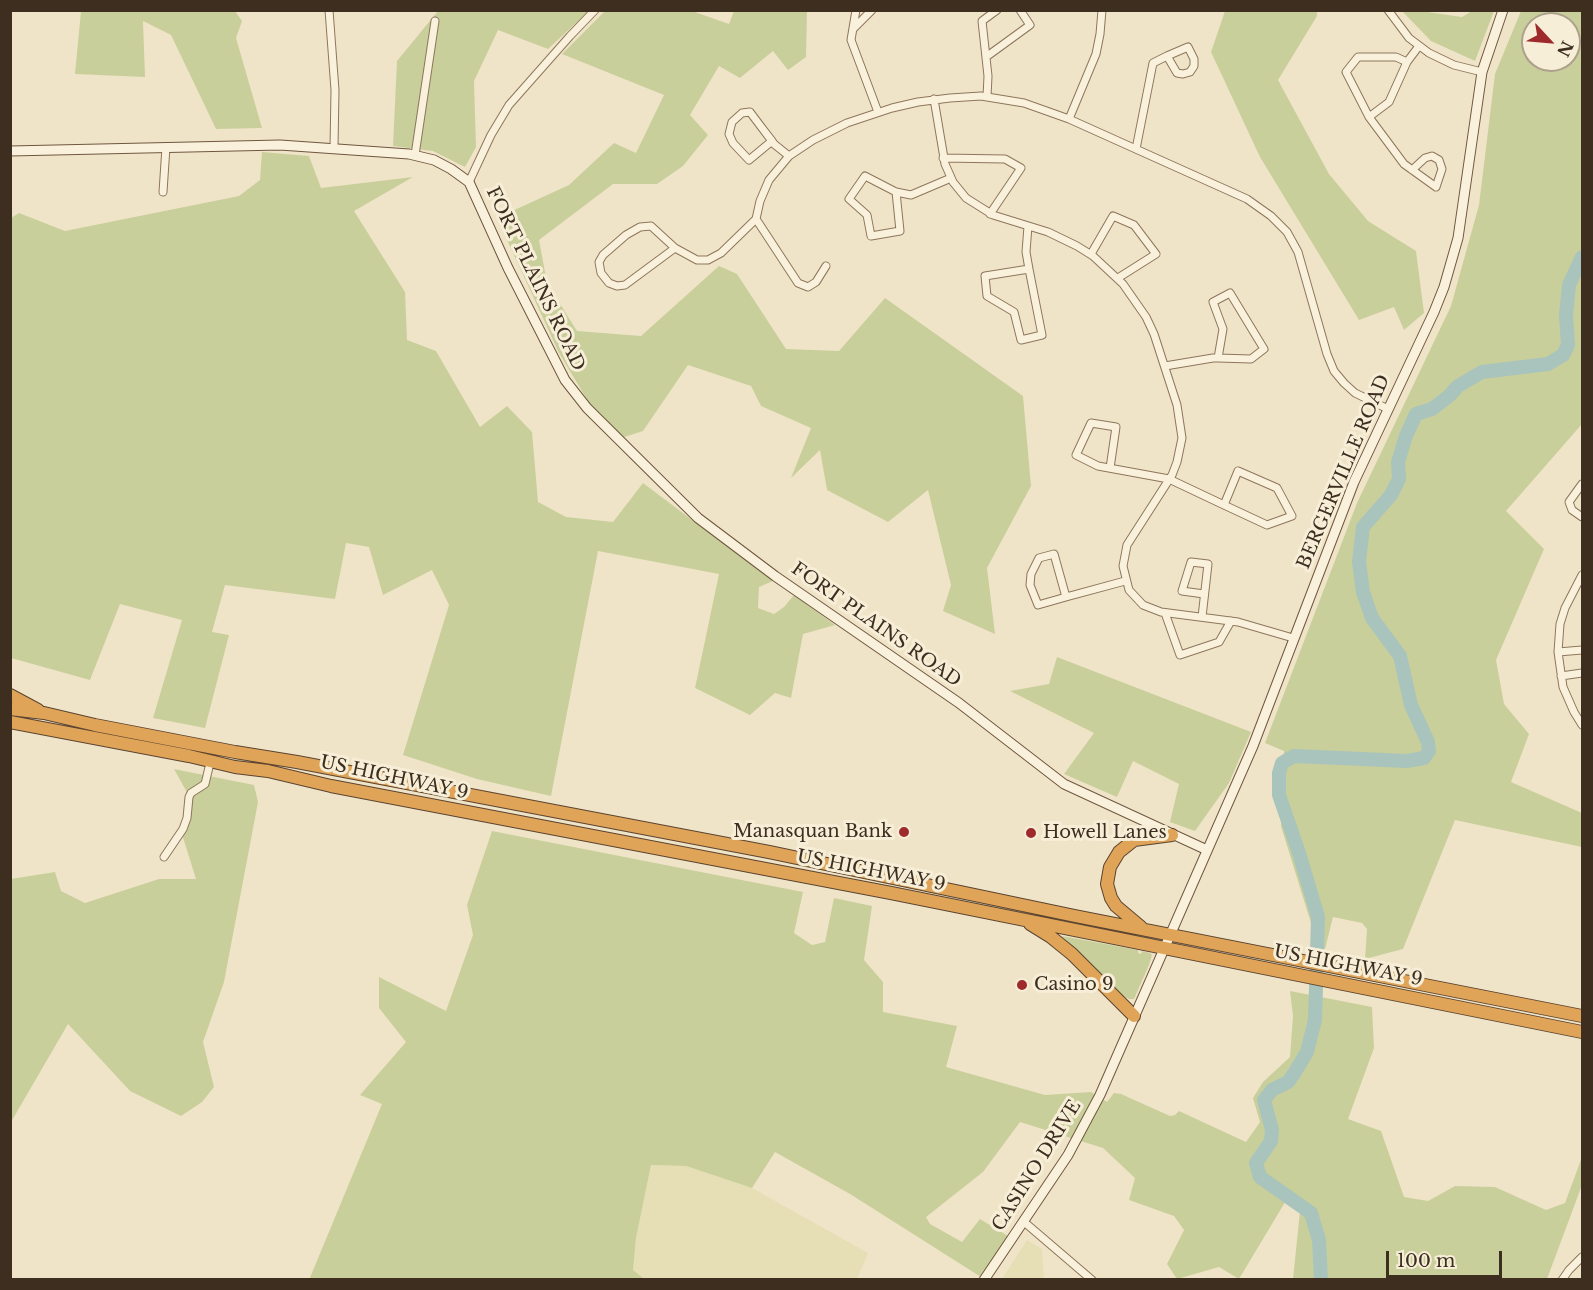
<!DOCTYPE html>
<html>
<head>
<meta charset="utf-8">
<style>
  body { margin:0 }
  #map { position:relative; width:1593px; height:1290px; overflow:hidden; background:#f0e4c8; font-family:"Libre Baskerville",serif }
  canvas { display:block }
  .frame { position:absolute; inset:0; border:12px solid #3d2e20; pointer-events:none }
  .north { position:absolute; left:1521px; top:12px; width:60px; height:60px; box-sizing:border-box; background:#f7eed8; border:2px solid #ada18e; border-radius:50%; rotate:116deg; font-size:16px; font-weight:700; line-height:24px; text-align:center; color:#3d2e20 }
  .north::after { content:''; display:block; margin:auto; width:21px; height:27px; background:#9e2a2b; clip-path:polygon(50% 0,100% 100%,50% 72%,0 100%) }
  .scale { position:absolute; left:1386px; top:1251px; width:116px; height:27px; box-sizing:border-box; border:3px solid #3d2e20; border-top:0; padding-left:8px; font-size:18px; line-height:21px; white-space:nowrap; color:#3d2e20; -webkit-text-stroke:4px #f7eed8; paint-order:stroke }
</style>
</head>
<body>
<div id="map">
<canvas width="1593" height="1290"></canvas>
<div class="frame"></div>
<div class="north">N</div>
<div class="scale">100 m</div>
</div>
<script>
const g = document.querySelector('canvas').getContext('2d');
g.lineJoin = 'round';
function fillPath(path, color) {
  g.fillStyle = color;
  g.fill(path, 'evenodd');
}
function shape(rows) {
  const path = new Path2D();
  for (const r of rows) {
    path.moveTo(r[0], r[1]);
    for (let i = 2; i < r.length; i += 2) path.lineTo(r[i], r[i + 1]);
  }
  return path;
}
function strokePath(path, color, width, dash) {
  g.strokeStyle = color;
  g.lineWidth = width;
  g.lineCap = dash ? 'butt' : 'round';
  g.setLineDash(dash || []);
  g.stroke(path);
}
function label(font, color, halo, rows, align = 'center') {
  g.font = font + ' "Libre Baskerville",serif';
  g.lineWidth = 6;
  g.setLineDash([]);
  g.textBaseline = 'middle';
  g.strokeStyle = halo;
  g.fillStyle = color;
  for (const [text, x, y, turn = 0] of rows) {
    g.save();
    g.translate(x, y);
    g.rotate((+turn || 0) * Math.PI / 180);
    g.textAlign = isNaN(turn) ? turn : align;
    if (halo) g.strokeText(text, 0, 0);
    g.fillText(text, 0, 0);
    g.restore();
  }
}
fillPath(shape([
  [651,1165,686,1166,752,1188,868,1253,857,1279,644,1280,633,1270,636,1238],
  [1027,1240,1042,1249,1044,1279,1002,1279]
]), '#e6deb5');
fillPath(shape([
  [81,11,235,11,242,21,236,38,262,128,216,129,171,35,143,21,145,77,75,74],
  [438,11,589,11,548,49,498,30,474,81,476,147,465,167,433,151,393,146,397,61],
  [605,11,692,11,729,24,734,11,807,11,806,57,788,70,773,51,740,78,719,66,690,115,708,135,683,166,657,184,613,184,539,240,547,283,577,331,641,336,719,266,737,274,786,349,839,351,885,298,1023,396,1031,486,987,568,995,634,943,611,951,585,928,490,888,522,827,490,820,450,791,478,811,428,761,406,751,386,688,365,643,431,612,441,559,353,497,218,569,185,614,143,636,153,664,95,562,54],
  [1225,11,1317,11,1317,16,1278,80,1329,174,1368,221,1416,251,1424,313,1404,330,1394,307,1359,320,1260,157,1211,52],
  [1402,11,1421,11,1462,17,1472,11,1494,11,1475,61,1431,41],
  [1521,11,1582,11,1582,424,1506,511,1544,549,1496,660,1504,704,1529,734,1511,782,1582,813,1582,847,1455,820,1403,949,1365,959,1367,929,1362,923,1333,917,1325,949,1310,946,1315,936,1281,826,1284,751,1265,743,1357,503,1451,306,1479,205,1495,74],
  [1533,24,1569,24,1569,60,1533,60],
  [262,152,309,156,321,188,413,177,354,211,405,292,407,340,436,351,480,427,507,406,532,432,538,502,566,517,613,522,643,483,773,581,759,587,758,608,774,614,784,607,794,595,835,625,803,634,791,698,775,693,750,715,695,688,719,574,598,551,551,796,477,779,403,755,449,605,432,570,383,595,369,547,346,543,335,599,225,585,212,632,229,635,205,728,153,718,182,620,120,604,90,680,11,658,11,218,19,213,65,231,239,196,260,180],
  [1057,657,1251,732,1229,783,1195,831,1170,822,1179,784,1133,761,1117,797,1064,774,1094,733,1010,691,1049,684],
  [174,769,254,785,258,802,224,982,203,1042,214,1087,202,1102,181,1116,130,1091,68,1024,11,1122,11,879,55,872,61,891,85,903,159,879,196,879,181,831,189,796],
  [492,831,803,892,794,933,812,945,825,942,834,898,872,906,864,960,883,982,883,1012,957,1026,946,1067,1045,1095,1091,1092,1107,1102,1114,1093,1121,1094,1170,1116,1175,1115,1179,1111,1246,1142,1260,1122,1253,1098,1263,1082,1290,1057,1293,1016,1290,991,1372,1007,1374,1048,1348,1119,1381,1131,1404,1197,1428,1201,1455,1186,1495,1187,1546,1210,1565,1203,1582,1157,1582,1185,1547,1279,1293,1279,1300,1211,1290,1194,1239,1279,1219,1267,1177,1279,1167,1264,1184,1230,1174,1216,1129,1200,1135,1178,1103,1148,1020,1122,983,1172,926,1217,930,1224,962,1242,980,1219,1008,1236,981,1277,850,1194,775,1152,752,1188,686,1166,651,1165,636,1238,633,1270,644,1279,309,1280,382,1104,360,1095,406,1042,379,1008,379,977,446,1011,473,935,467,905],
  [1062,936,1138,950,1138,953,1141,954,1142,951,1150,953,1152,955,1149,965,1134,999,1129,999,1120,994]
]), '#c9cf9b');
strokePath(shape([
  [1321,1280,1319,1240,1311,1213,1260,1177,1256,1163,1271,1141,1272,1130,1264,1100,1272,1090,1288,1082,1295,1072,1307,1052,1315,1020,1318,917,1299,853,1279,795,1279,773,1282,763,1294,756,1407,761,1424,758,1429,751,1428,742,1411,705,1400,656,1372,618,1363,592,1359,562,1363,527,1391,495,1399,479,1398,462,1406,436,1416,414,1432,409,1449,396,1458,386,1482,372,1548,364,1563,355,1568,345,1566,315,1569,285,1582,257]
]), '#a9c4bc', 14);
const street = shape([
  [329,10,335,90,334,148],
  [856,10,851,40,878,112],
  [1388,10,1409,38,1429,53,1454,65,1482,72],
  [853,29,872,10],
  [986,57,1030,25,1020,10],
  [1407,62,1396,57,1358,57,1346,72,1369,117,1389,102,1407,62,1419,46],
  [987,97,988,76,982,21,997,10],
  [934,99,945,164,953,182,966,198,993,215,1048,232,1077,246,1093,256,1123,284,1146,317,1154,334,1177,405,1182,438,1177,462,1172,475,1127,545,1123,566,1129,590,1143,605,1161,612,1238,622,1293,638],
  [1369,117,1404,164,1436,187,1442,169,1439,160,1432,156,1425,158,1412,170],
  [1069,119,1096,54,1100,34,1102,10],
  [772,141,749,160,733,143,729,134,732,122,742,113,750,112,759,124,772,141,774,144,789,156],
  [1136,149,1153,63,1167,56,1188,47,1194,59,1194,66,1190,72,1183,74,1177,73,1167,56],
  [415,155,435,21],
  [943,158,1005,159,1021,168,990,214],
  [469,182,491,135,509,105,570,36,595,10],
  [163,192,166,147],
  [896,192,900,231,871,236,867,215,849,199,865,176,896,192,911,195,951,178],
  [1028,226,1026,252,1029,269,1042,335,1021,340,1014,312,987,296,985,276,1029,269],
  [675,248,625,285,617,286,609,283,601,273,599,262,603,255,626,235,640,227,651,226,675,248,697,260,708,260,721,253,756,219],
  [1091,254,1113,216,1134,225,1156,254,1118,278],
  [826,266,816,282,808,287,798,283,756,219,760,201,769,180,789,156,813,140,847,123,892,108,918,102,950,98,981,96,1024,103,1069,119,1247,199,1271,216,1287,232,1298,252,1327,354,1334,371,1344,383,1355,393,1388,409],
  [1165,366,1213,358,1218,358,1251,359,1264,349,1230,293,1213,302,1223,329,1218,358],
  [1110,468,1116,427,1091,423,1076,455,1098,466,1169,479,1224,505,1267,525,1292,516,1277,488,1238,471,1224,505],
  [1582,484,1569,502,1572,510,1582,517],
  [1582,575,1565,608,1560,624,1558,652,1563,687,1574,712,1582,725],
  [1066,597,1054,554,1039,558,1031,574,1030,585,1038,605,1066,597,1125,581],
  [1165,613,1180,655,1219,642,1231,621],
  [1202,617,1208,564,1191,562,1182,591,1204,594],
  [1558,652,1582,650],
  [1561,676,1582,673],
  [164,857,183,829,187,818,189,797,191,793,205,784,210,763],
  [1023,1221,1092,1280],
  [1562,1280,1569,1270,1582,1257]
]);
const secondary = shape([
  [10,151,280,145,409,154,434,160,451,169,469,182,508,268,565,380,587,408,698,518,775,576,959,703,1064,784,1207,850],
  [984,1280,1068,1155,1100,1095,1253,746,1354,482,1434,312,1444,287,1458,238,1482,72,1503,10]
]);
const highway = shape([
  [10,695,38,710],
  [10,709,44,713,95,725,235,752,297,762,769,852,1075,916,1582,1016],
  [10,722,189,756,235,767,268,771,331,786,891,893,1582,1032],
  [1030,924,1051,937,1072,954,1134,1016],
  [1141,927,1116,906,1111,898,1107,884,1110,867,1119,852,1134,840,1172,835]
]);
strokePath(street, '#8d765c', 9);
strokePath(secondary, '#6f573f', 11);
strokePath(highway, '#5b4430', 14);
strokePath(street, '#faf1dc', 7);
strokePath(secondary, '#faf1dc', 9);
strokePath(highway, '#e0a458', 12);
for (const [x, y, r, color] of [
  [904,832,6,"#9e2a2b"],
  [1031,833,6,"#9e2a2b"],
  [1022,985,6,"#9e2a2b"]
]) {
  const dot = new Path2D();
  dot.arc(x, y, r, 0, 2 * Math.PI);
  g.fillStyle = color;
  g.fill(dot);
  strokePath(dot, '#f7eed8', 2);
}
label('18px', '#3d2e20', '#f7eed8', [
  ["FORT PLAINS ROAD",535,279,64],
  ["BERGERVILLE ROAD",1344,472,-67],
  ["FORT PLAINS ROAD",876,625,35],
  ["US HIGHWAY 9",394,778,12],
  ["US HIGHWAY 9",871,871,11],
  ["US HIGHWAY 9",1348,966,11],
  ["CASINO DRIVE",1037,1166,-58]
]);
label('18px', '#3d2e20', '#f7eed8', [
  ["Manasquan Bank",892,832,"right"],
  ["Howell Lanes",1043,833],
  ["Casino 9",1034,985]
], 'left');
</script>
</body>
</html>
